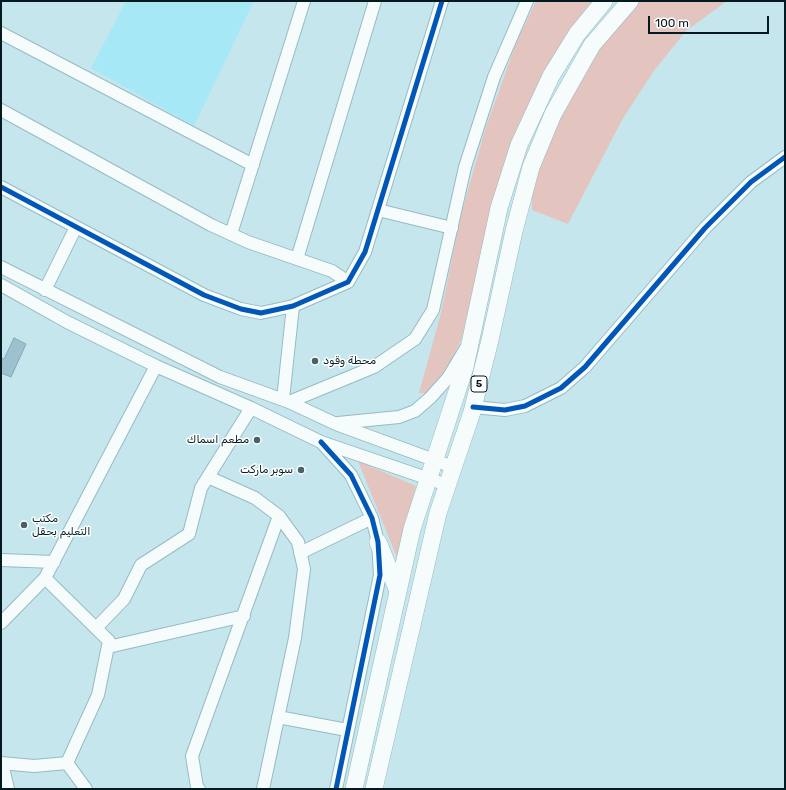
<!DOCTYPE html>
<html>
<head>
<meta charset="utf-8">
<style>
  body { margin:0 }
  #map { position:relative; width:786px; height:790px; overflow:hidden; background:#c6e6ee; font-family:Rubik,sans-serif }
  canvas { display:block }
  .frame { position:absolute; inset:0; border:2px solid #031b20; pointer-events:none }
  .scale { position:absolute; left:648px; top:16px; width:121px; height:18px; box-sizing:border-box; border:2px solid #031b20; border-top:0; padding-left:5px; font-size:12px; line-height:14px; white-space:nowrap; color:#031b20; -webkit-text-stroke:3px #fff; paint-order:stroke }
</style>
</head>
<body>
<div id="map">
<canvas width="786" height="790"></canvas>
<div class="frame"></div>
<div class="scale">100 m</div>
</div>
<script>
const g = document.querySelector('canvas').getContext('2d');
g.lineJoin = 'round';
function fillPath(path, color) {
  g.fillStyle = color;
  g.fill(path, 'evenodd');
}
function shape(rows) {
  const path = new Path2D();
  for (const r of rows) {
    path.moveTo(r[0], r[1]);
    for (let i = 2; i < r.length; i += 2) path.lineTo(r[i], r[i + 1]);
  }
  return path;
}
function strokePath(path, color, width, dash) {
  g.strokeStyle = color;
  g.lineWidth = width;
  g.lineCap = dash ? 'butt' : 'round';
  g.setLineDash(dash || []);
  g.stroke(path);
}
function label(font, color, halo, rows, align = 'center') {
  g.font = font + ' Rubik,Vazirmatn,sans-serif';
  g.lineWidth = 3;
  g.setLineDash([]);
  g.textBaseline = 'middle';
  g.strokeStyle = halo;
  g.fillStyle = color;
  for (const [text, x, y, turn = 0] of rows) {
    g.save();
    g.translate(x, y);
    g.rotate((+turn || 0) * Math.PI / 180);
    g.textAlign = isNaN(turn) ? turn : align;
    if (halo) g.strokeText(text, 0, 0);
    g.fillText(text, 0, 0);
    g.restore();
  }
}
fillPath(shape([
  [126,1,254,1,194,126,91,68]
]), '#a7e8f7');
fillPath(shape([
  [536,1,592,1,547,67,480,259,461,341,447,368,427,393,419,393,441,313,461,215,485,130,516,43],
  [639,1,727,1,686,31,653,72,622,120,568,224,532,210,532,187,557,120,587,68,617,25],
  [358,461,416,486,398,560]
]), '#e4c4be');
const building = shape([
  [14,338,26,344,11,377,1,373,1,358,4,359,14,338]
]);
fillPath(building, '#9cc1cf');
strokePath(building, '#87a7b3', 1);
const minor = shape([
  [1,33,253,165],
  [1,110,211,225,248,242,332,271,348,282],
  [1,187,204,295,241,309,261,313,293,306,348,282,365,252,442,1],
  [378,210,452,228],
  [231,234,304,1],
  [297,259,375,1],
  [1,267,220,377,289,402,336,424,453,467],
  [1,285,67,322,156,366,251,408,321,442,447,485],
  [45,290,76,227],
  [283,399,293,306],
  [289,402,374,367,415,339,433,310,465,167,494,77,527,1],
  [473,407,505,410,525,406,561,388,585,367,705,228,751,182,785,157],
  [338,423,399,417,415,411,430,398,448,378,466,348],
  [323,444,351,475,372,518,378,542,380,575,336,789],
  [208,477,255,498,279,516,298,542,304,569,295,638,263,789],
  [300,553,372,518],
  [1,560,54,562],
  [45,578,109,641,98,695,67,763],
  [1,623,45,578,156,366],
  [96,628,124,599,141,565,189,534,201,488,251,408],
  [108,647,244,616],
  [278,717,347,730],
  [1,763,34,766,67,763,86,789],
  [2,763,8,789],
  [199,789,197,787,192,756,279,516]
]);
const highway = shape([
  [378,542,398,591],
  [354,789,412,529,465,367,499,208,519,145,551,76,577,34,604,1],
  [374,789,438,513,472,412,490,340,514,231,531,167,553,114,592,45,630,1]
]);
strokePath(minor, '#96bbc3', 14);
strokePath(highway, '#96bbc3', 18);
strokePath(minor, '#f6fbfc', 12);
strokePath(highway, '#f6fbfc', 17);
strokePath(shape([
  [1,187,204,295,241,309,261,313,293,306,348,282,365,252,442,1],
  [473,407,505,410,525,406,561,388,585,367,705,228,751,182,785,157],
  [321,442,351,475,372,518,378,542,380,575,336,789]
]), '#0057b8', 5);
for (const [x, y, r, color] of [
  [315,361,4,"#476268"],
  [257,440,4,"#476268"],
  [301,470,4,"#476268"],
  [24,525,4,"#476268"]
]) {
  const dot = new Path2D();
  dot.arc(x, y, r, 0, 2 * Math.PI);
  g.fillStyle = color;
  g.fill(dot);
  strokePath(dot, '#fff', 1.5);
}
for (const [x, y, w] of [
  [479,384,16]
]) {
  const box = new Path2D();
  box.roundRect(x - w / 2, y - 8, w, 16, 3);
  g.fillStyle = '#fff';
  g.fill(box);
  strokePath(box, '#031b20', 1);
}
label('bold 10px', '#031b20', null, [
  ["5",479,384]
]);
label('11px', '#031b20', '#fff', [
  ["محطة وقود",323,361],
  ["مطعم اسماك",249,440,"right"],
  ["سوبر ماركت",293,470,"right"],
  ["مكتب",32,519],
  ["التعليم بحقل",32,532]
], 'left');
</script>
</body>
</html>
